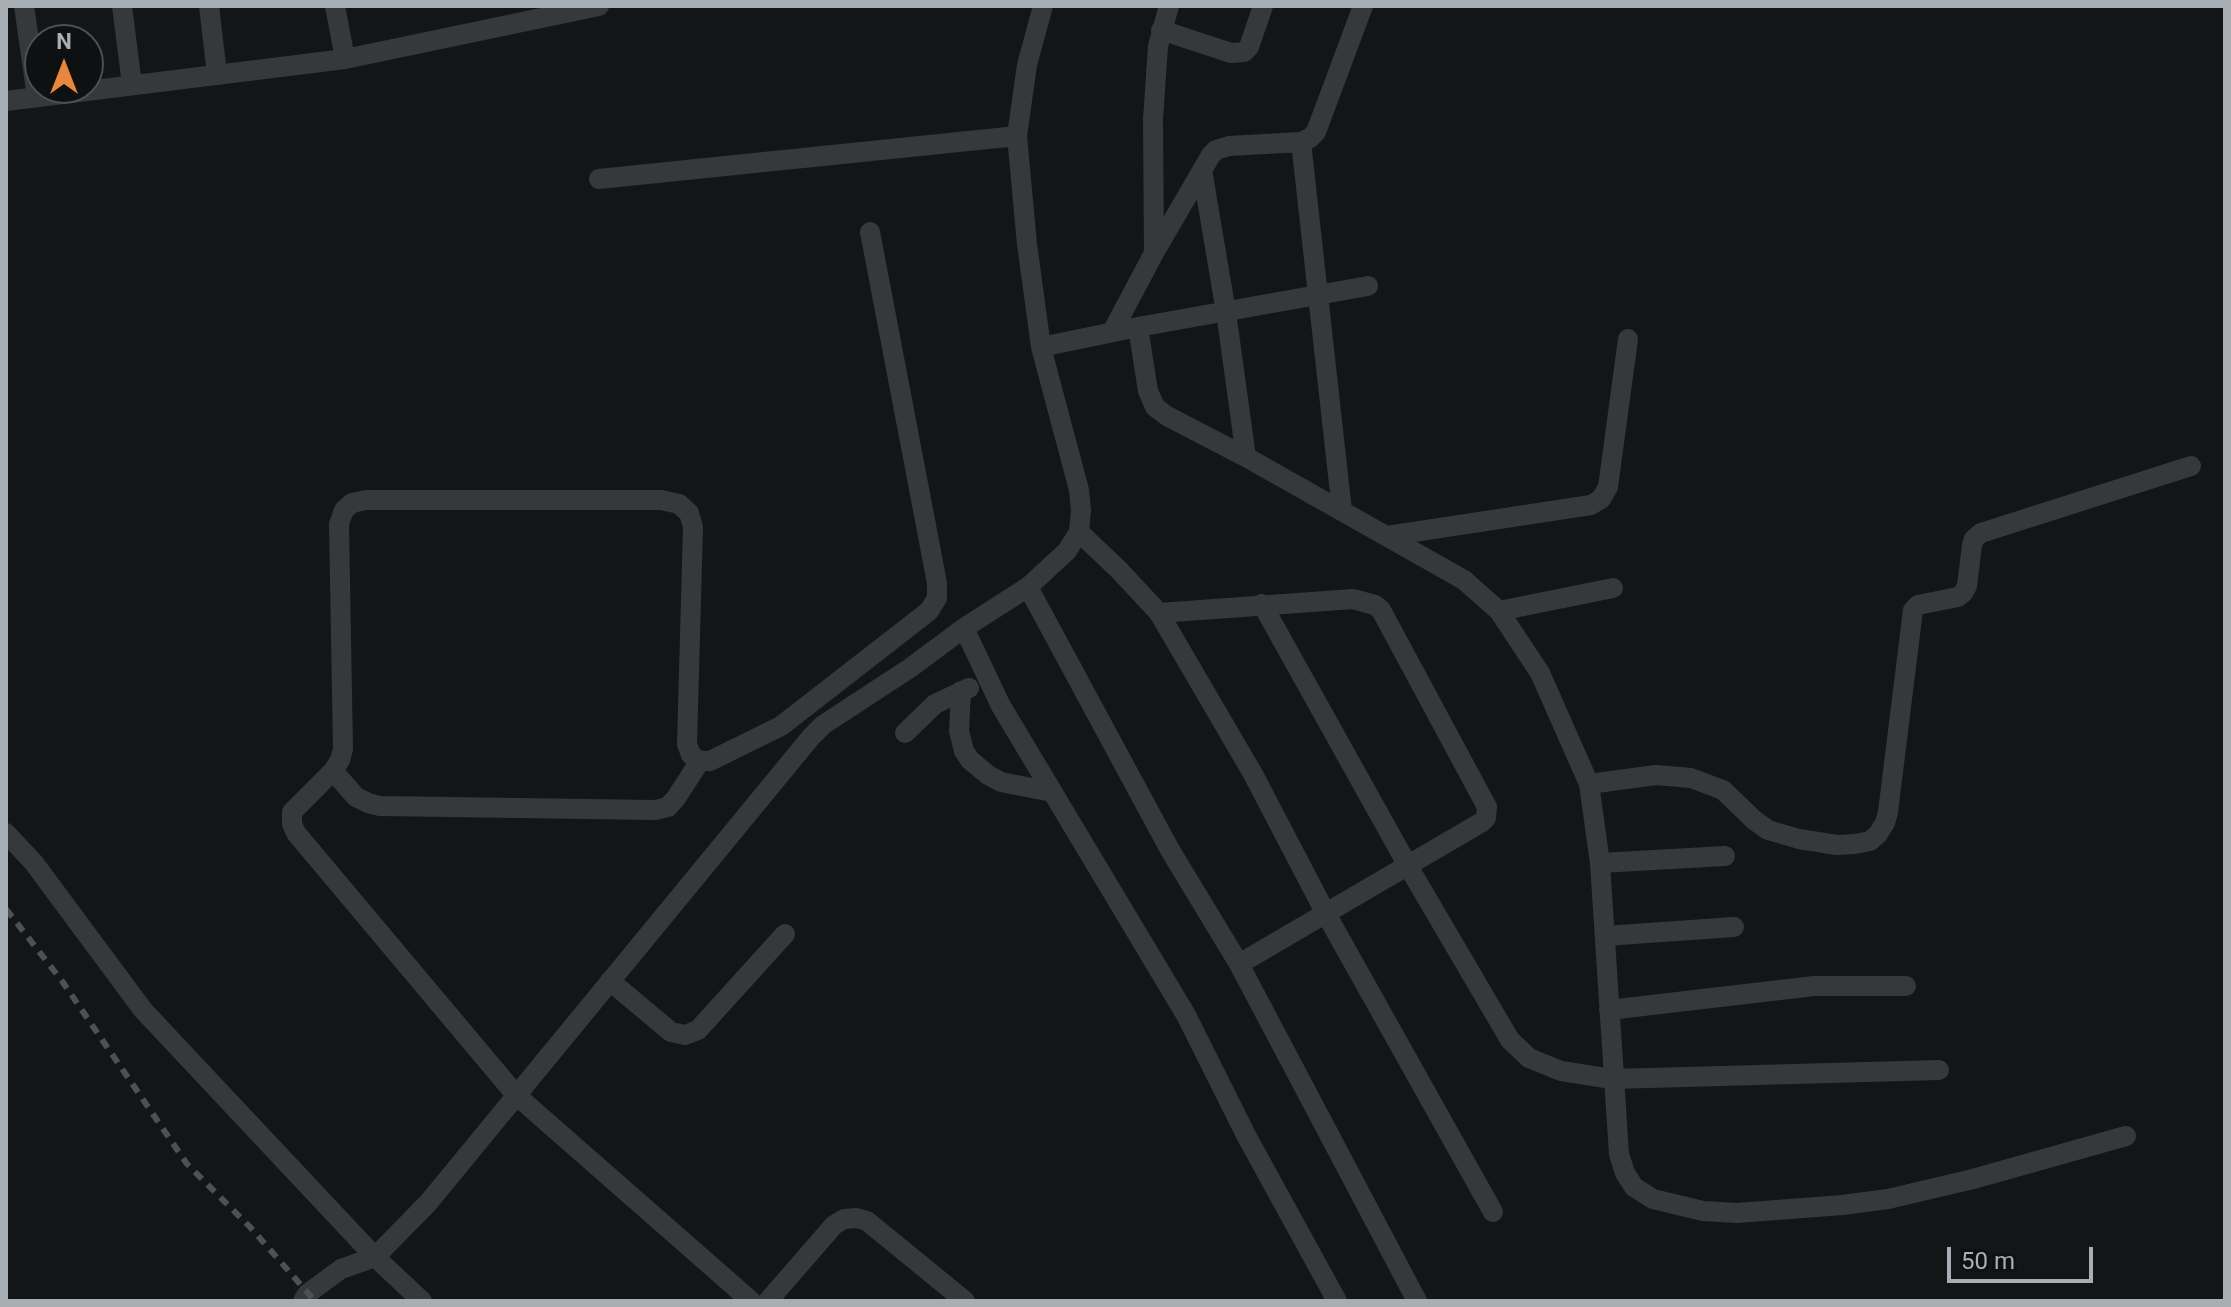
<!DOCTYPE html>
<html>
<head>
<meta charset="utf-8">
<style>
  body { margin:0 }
  #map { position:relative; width:2231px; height:1307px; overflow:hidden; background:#141516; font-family:Roboto,sans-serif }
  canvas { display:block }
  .frame { position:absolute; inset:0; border:8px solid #a7afb5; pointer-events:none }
  .north { position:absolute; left:24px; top:24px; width:80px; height:80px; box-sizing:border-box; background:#0f1011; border:2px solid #4c5053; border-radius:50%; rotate:0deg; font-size:22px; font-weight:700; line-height:32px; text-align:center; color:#a7afb5 }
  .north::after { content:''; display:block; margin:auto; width:28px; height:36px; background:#e7863c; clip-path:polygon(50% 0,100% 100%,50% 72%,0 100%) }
  .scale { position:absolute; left:1947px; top:1247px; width:146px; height:36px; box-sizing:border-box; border:4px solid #a7afb5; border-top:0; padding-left:10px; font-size:24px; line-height:28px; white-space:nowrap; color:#a7afb5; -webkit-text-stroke:6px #0f1011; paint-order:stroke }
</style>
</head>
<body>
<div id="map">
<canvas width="2231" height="1307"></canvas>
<div class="frame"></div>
<div class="north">N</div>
<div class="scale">50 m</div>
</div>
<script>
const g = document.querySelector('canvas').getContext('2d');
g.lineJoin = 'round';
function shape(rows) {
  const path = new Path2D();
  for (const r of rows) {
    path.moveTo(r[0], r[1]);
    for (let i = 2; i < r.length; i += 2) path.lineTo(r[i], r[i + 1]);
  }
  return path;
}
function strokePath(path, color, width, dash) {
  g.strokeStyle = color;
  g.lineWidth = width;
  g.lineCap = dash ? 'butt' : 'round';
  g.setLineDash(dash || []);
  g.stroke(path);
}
strokePath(shape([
  [24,6,37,97],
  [122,6,132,85],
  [209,6,217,74],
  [335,6,345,59],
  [1161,30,1231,53,1244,52,1249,47,1263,6],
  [6,101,345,59,599,6],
  [1301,142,1342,511],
  [1202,170,1226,312,1246,457],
  [599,179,1017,136],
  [1154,253,1153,119,1158,46,1169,6],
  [1138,327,1148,391,1155,407,1167,416,1246,457,1464,580,1499,611,1540,673,1589,784,1600,863,1619,1154,1625,1173,1634,1187,1653,1199,1703,1211,1737,1213,1842,1205,1888,1199,1973,1179,2126,1136],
  [1112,332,1154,253,1211,155,1216,150,1229,146,1301,142,1310,138,1316,132,1363,6],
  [1041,347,1138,327,1368,286],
  [1079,532,1119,570,1159,613,1253,774,1325,912,1493,1212],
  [1387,536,1591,505,1601,499,1608,487,1628,339],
  [1028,587,1170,850,1239,964,1417,1301],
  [1262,604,1408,866,1510,1040,1529,1058,1561,1071,1612,1079,1939,1070],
  [1499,611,1613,588],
  [1159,613,1353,599,1375,605,1381,610,1487,807,1486,818,1482,822,1239,964],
  [964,628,1001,706,1186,1015,1247,1137,1337,1301],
  [961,691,959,731,964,751,970,760,988,775,1001,782,1052,792],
  [905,733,935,704,969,688],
  [333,771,356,797,368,803,380,806,655,810,668,807,676,798,700,761],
  [1589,784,1656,775,1691,778,1723,790,1754,820,1768,830,1799,839,1837,845,1855,844,1870,841,1878,834,1885,823,1888,812,1913,610,1918,605,1958,597,1963,593,1967,586,1972,545,1974,539,1981,533,2191,466],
  [6,833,34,863,143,1010,375,1257,422,1301],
  [1600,863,1725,856],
  [1605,936,1734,927],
  [610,981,671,1032,685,1035,698,1030,785,934],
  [1609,1010,1814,986,1906,986],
  [303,1301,307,1294,341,1269,375,1257,428,1203,811,737,823,725,910,668,964,628,1028,587,1067,551,1079,532,1081,510,1079,490,1041,347,1027,244,1017,136,1027,65,1043,6],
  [751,1301,516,1095,296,833,292,824,292,812,333,771,340,760,343,749,339,524,344,510,352,503,366,500,661,500,679,504,689,513,693,527,687,744,691,755,700,761,710,761,781,726,929,611,937,598,937,583,870,232],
  [768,1301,834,1225,844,1219,857,1218,867,1221,965,1301]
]), '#36383b', 20);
strokePath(shape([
  [6,909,62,981,187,1164,250,1227,315,1301]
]), '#4d5054', 6, [10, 8]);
</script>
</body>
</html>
